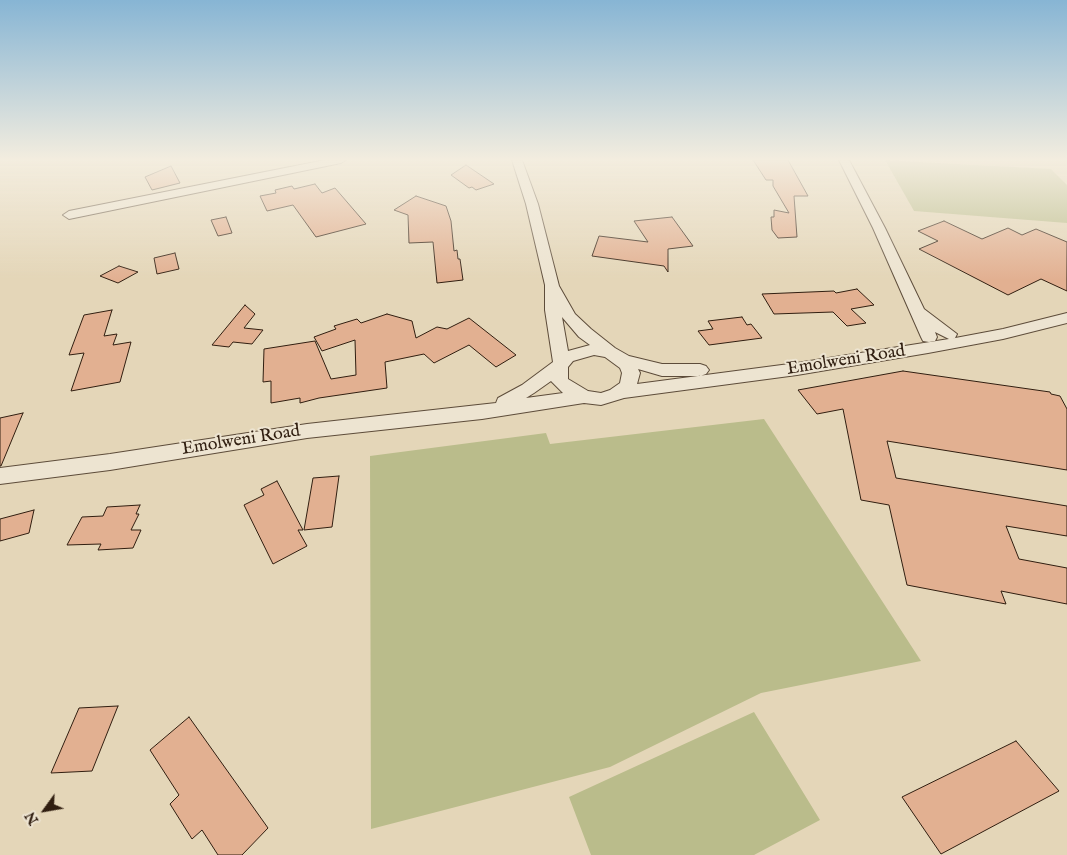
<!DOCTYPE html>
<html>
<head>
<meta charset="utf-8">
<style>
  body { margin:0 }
  #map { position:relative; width:1067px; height:855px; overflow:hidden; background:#e4d6b8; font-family:"IM FELL English",serif }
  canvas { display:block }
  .north { position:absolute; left:20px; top:785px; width:50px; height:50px; -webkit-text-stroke:4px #ede4d1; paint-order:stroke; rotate:238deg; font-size:14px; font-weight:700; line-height:20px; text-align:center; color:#301e10 }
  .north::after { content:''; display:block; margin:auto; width:18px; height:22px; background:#301e10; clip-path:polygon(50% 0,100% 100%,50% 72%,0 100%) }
</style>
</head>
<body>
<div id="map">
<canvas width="1067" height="855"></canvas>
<div class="north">N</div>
</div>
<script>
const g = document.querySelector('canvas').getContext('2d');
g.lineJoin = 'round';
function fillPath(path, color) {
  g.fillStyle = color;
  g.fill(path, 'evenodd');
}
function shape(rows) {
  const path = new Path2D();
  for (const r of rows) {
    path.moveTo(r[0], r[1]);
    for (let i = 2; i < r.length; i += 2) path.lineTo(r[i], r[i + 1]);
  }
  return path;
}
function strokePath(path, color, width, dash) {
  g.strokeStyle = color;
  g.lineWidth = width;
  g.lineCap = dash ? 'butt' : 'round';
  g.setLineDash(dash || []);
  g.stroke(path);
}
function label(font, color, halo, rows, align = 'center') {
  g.font = font + ' "IM FELL English",serif';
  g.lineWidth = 4;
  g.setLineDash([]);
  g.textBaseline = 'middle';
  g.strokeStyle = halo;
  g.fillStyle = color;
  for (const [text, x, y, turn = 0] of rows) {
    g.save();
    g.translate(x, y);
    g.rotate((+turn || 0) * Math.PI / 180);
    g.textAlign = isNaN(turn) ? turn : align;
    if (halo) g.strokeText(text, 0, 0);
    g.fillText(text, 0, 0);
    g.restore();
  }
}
fillPath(shape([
  [885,160,1051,169,1067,185,1067,223,914,211],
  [764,419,921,661,761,693,610,767,371,829,370,456,546,433,550,444],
  [754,712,820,820,754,855,591,855,569,797]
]), '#babc8b');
const building = shape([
  [753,160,788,160,808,196,794,196,797,237,778,238,772,230,771,217,774,217,774,210,789,213,773,186,773,180,766,180,753,160],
  [466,165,494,184,476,190,472,187,469,188,451,175,466,165],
  [171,166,180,183,152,190,145,177,171,166],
  [315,184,322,193,335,188,366,224,316,237,293,205,267,211,260,196,276,193,275,190,292,186,294,189,315,184],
  [416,196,446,206,451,221,454,251,457,250,458,259,460,259,463,280,437,283,433,242,409,243,408,215,394,210,416,196],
  [226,217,232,233,218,236,211,220,226,217],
  [672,217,693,246,668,249,668,272,664,266,592,256,599,236,648,242,634,221,672,217],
  [944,221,982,239,1008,228,1022,235,1036,229,1067,242,1067,291,1041,279,1008,295,919,249,938,241,918,231,944,221],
  [175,253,179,269,157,274,154,258,175,253],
  [119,266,138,272,118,283,100,276,119,266],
  [857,289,874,305,851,309,866,323,847,326,833,312,774,314,762,294,834,291,836,293,857,289],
  [245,305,255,314,244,328,263,330,252,344,233,342,229,347,212,345,245,305],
  [112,310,104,336,117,334,113,345,131,342,120,382,71,391,84,353,69,355,84,315,112,310],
  [387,314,412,321,416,338,437,327,447,329,469,318,516,355,496,367,469,345,434,363,424,354,385,362,387,388,319,398,300,403,300,398,271,403,271,381,263,382,264,349,315,341,331,379,356,375,355,340,322,351,314,337,336,329,334,326,357,319,361,323,387,314],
  [742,317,747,325,751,324,762,338,709,345,698,331,713,329,708,321,742,317],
  [903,371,1050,392,1051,394,1060,396,1067,409,1067,470,887,441,896,478,1067,506,1067,536,1006,526,1019,559,1067,568,1067,604,1001,591,1006,604,907,585,889,505,861,500,843,409,817,414,798,390,903,371],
  [23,413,1,466,0,466,0,418,23,413],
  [339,476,332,527,304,530,313,478,339,476],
  [277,481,303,530,298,530,307,546,273,564,244,505,264,495,261,489,277,481],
  [140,505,136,514,139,514,131,530,141,530,133,548,98,550,101,544,67,545,82,517,103,516,107,507,140,505],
  [34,510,29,533,0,541,0,519,34,510],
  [118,706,92,771,51,773,79,708,118,706],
  [189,717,268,828,242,855,218,855,202,830,192,839,170,804,179,795,150,750,189,717],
  [1016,741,1059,791,941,854,902,797,1016,741]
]);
fillPath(building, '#e2b091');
strokePath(building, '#301e10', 1);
const minor = shape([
  [325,160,346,160,341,163,69,219,63,215,69,211,325,160],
  [512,160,522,160,538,204,559,286,575,314,591,329,615,348,629,356,662,364,700,364,706,366,709,370,706,374,700,376,662,376,638,369,640,373,637,384,797,363,949,339,935,332,937,337,935,341,929,342,923,341,921,337,873,228,839,160,849,160,885,228,924,309,957,334,955,338,950,339,1003,329,1067,313,1067,323,1003,339,928,353,797,375,624,398,601,405,584,403,482,419,307,438,110,470,0,484,0,468,110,454,307,424,496,403,498,398,522,385,553,362,545,310,545,285,526,204,512,160],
  [562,317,579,337,590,345,568,351,562,317],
  [594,355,605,357,620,368,622,373,620,383,610,390,601,393,588,391,568,379,568,367,573,361,594,355],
  [551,381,563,393,526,398,534,393,551,381]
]);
strokePath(minor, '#5d4c3a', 2);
fillPath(minor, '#ede4d1');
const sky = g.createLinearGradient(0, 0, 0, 280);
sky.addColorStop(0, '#87b5d4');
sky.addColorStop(0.57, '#f3eddf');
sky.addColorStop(1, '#f3eddf00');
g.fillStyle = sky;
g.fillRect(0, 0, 1067, 280);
label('18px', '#301e10', '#ede4d1', [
  ["Emolweni Road",846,361,-9],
  ["Emolweni Road",241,441,-9]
]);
</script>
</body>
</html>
